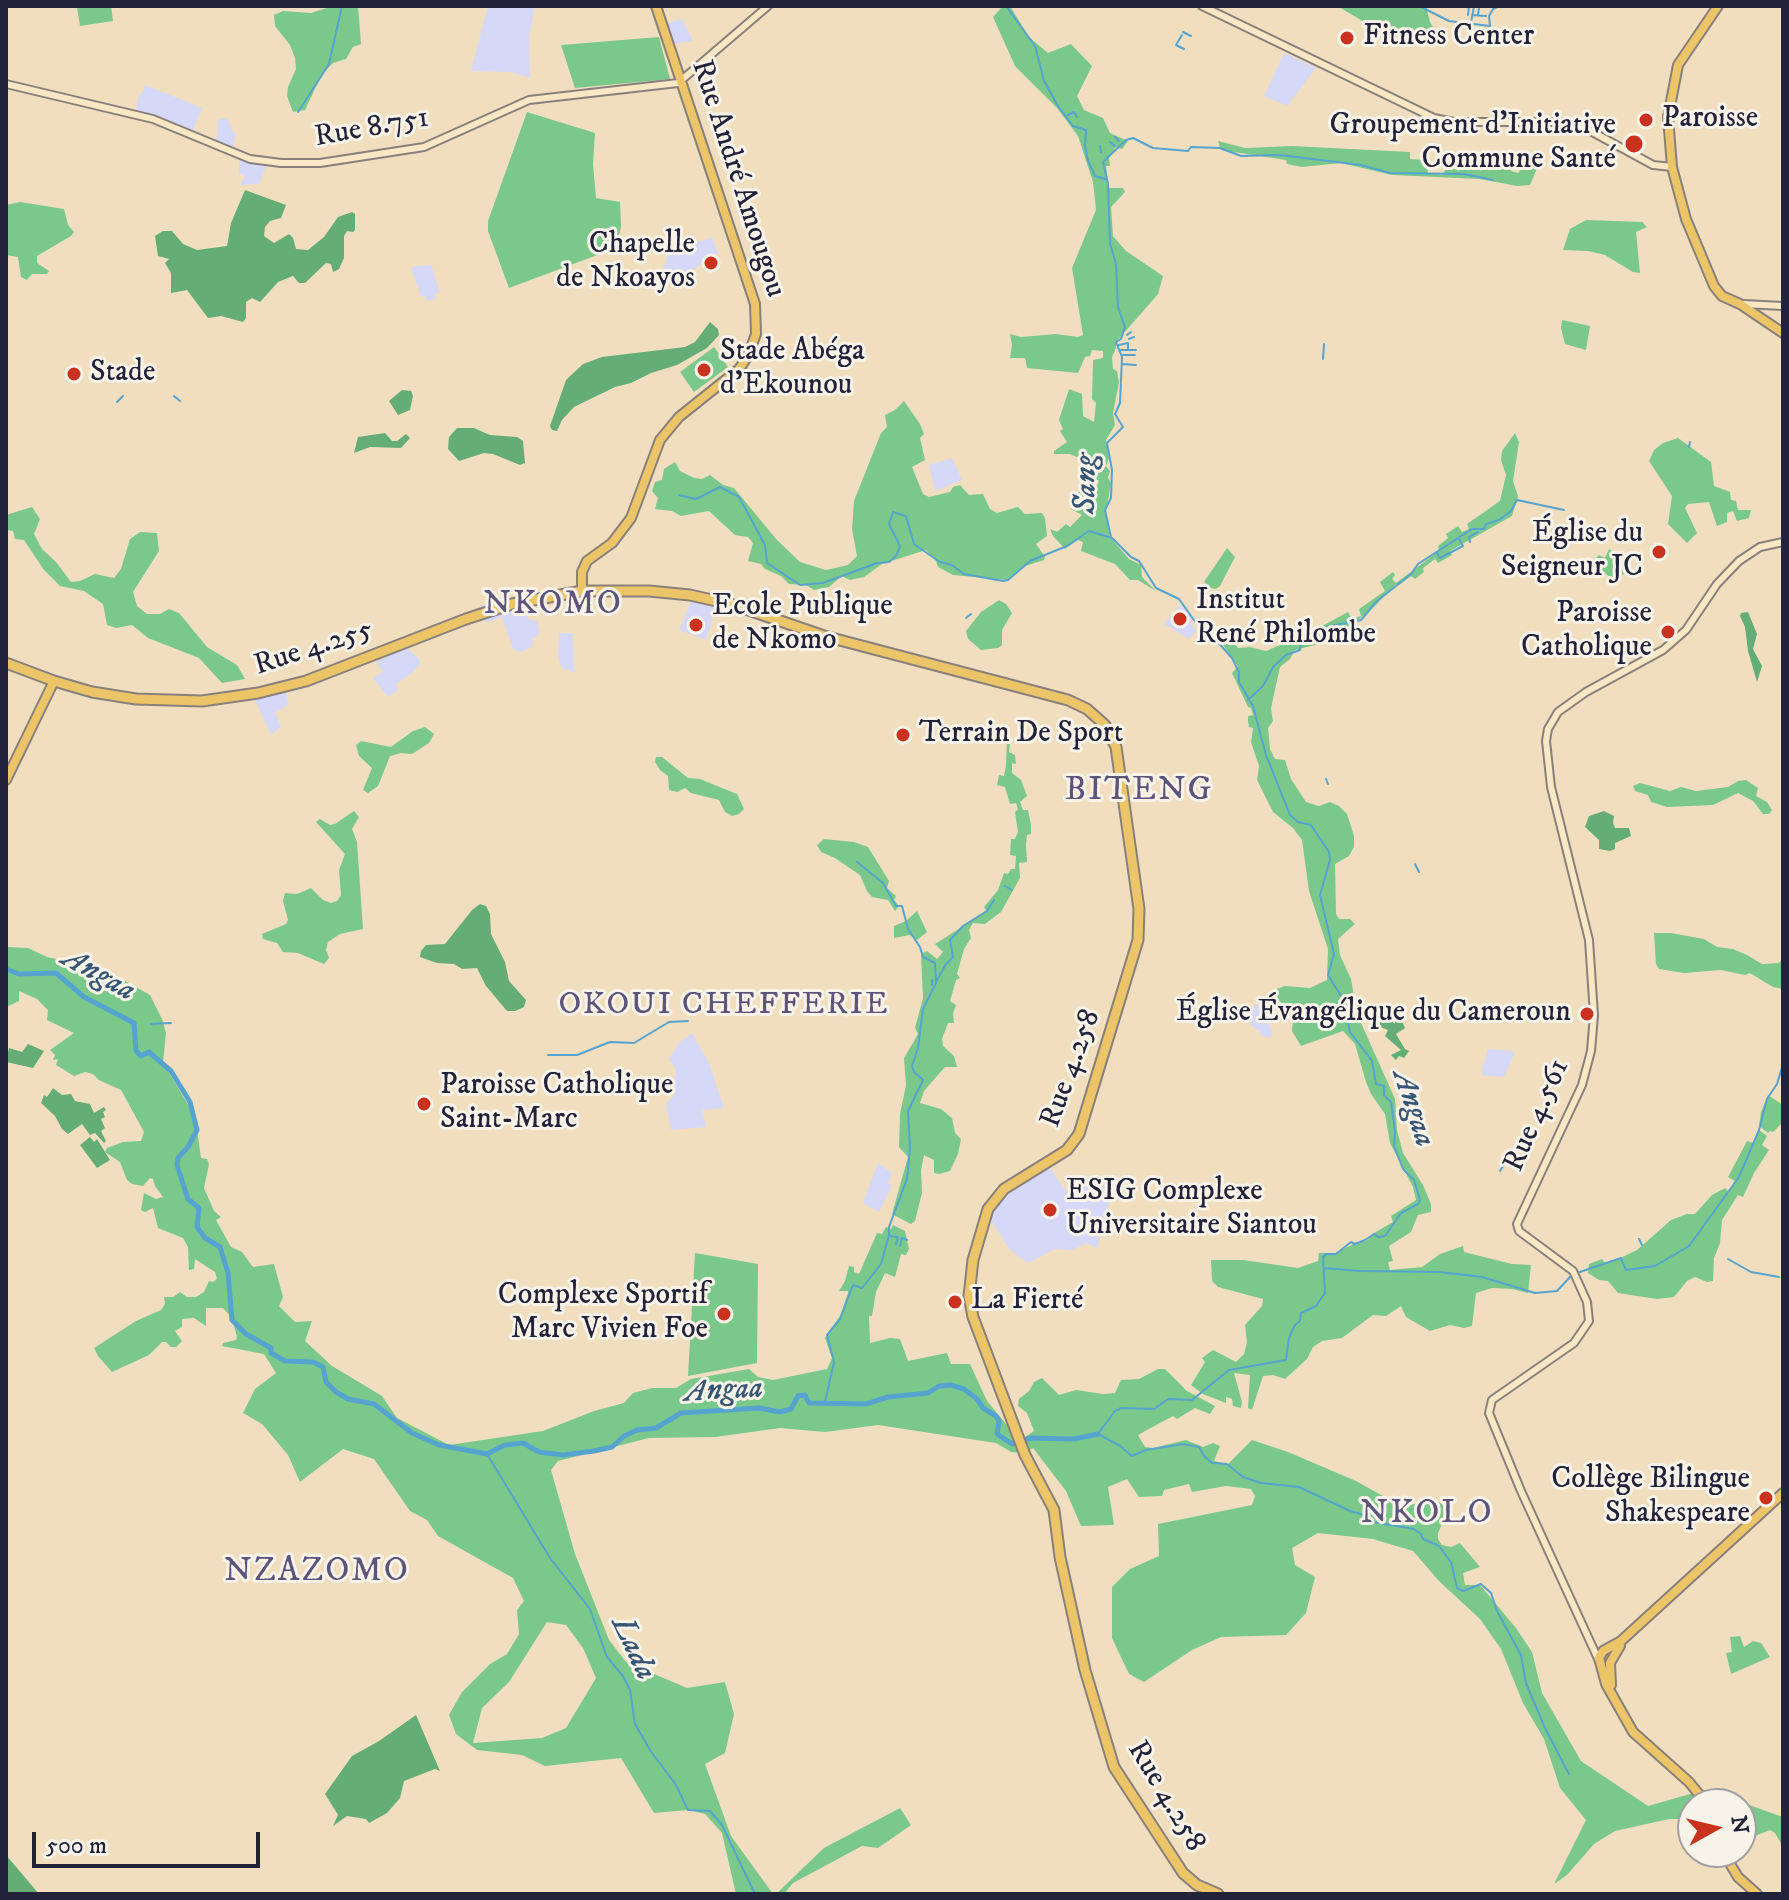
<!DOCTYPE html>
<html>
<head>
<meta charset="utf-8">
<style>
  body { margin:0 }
  #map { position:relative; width:1789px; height:1900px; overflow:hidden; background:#f0debf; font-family:"IM FELL DW Pica",serif }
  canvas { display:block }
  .frame { position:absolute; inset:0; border:8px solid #22223b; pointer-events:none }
  .north { position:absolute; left:1677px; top:1788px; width:80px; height:80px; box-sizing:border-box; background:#f7f3e8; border:2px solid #a29fa3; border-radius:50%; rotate:82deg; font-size:22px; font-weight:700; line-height:32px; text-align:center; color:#22223b }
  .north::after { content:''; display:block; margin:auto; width:28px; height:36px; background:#c8321e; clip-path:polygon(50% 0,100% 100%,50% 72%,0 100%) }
  .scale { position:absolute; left:32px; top:1832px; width:228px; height:36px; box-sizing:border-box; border:4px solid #22223b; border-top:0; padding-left:10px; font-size:24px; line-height:28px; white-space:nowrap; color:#22223b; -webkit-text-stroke:6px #f7f3e8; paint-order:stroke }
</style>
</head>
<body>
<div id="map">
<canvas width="1789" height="1900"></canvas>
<div class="frame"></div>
<div class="north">N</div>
<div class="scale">500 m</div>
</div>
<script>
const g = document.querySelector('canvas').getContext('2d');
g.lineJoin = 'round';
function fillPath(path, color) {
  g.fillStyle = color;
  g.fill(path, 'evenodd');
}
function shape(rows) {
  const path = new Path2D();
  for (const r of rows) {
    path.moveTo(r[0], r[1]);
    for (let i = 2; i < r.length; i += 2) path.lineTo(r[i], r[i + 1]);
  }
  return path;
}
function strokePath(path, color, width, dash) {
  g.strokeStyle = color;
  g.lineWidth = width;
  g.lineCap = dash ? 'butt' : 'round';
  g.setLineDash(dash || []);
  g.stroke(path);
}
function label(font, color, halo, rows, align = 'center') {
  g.font = font + ' "IM FELL DW Pica",serif';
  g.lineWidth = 6;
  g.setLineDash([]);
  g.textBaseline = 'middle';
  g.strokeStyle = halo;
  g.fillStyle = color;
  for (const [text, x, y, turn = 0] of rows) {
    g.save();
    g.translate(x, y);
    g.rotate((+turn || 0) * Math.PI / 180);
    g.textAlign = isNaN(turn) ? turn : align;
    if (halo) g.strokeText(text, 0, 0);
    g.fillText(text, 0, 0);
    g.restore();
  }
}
fillPath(shape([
  [488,6,535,6,529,37,530,78,511,72,471,71],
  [682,19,693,41,672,44,665,24],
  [1284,53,1316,68,1287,106,1264,96],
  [145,85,202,108,193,130,136,110,139,94,141,95],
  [223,118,228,119,232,131,236,134,231,152,211,144,217,137,218,120],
  [239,156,268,162,259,184,240,185,245,176,239,173],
  [712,237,718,253,688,273,662,273,668,254],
  [431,265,440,293,435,294,436,299,427,301,425,296,421,297,411,267],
  [952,458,962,480,935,491,929,465],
  [691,601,716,606,706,640,679,630],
  [484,604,490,615,519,606,525,606,528,619,537,621,540,634,532,639,533,646,521,652,513,649,502,617,487,623,484,617,481,617,478,608],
  [1180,605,1192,616,1190,622,1196,631,1189,639,1164,624],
  [559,633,573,633,574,673,561,667,558,655],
  [406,647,420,660,420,664,412,673,396,684,398,690,388,697,373,678,383,672,376,662],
  [285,691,289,704,275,713,281,727,271,735,254,698],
  [1255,1004,1259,1005,1269,1024,1272,1033,1271,1038,1260,1035,1261,1032,1250,1025],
  [692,1033,709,1063,724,1108,702,1110,706,1127,671,1130,666,1103,674,1096,676,1085,676,1070,669,1059,679,1043],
  [1488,1049,1512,1051,1514,1054,1504,1077,1481,1075],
  [878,1163,892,1173,888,1183,892,1186,879,1212,863,1203],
  [1050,1168,1066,1191,1084,1187,1092,1176,1116,1194,1109,1204,1097,1248,1086,1243,1072,1250,1055,1249,1028,1263,1010,1250,989,1217,1007,1193,1023,1181]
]), '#d6d8f8');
fillPath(shape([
  [85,6,111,6,113,21,80,26,77,7],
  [333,6,358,6,361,44,353,47,346,59,333,63,322,74,305,110,293,112,287,96,288,87,296,69,295,58,290,45,275,26,274,15,283,11,311,13],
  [1003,6,1010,6,1029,37,1048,53,1071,44,1092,66,1077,96,1084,110,1103,118,1110,133,1128,141,1122,149,1116,147,1109,157,1110,166,1106,166,1109,188,1123,188,1125,192,1111,207,1113,236,1126,251,1163,276,1158,294,1116,342,1116,348,1112,357,1113,369,1117,371,1119,382,1113,413,1115,425,1106,440,1109,458,1106,466,1110,471,1108,477,1111,484,1106,511,1110,537,1129,559,1141,565,1142,577,1156,591,1138,580,1130,580,1115,564,1081,551,1083,542,1078,540,1065,549,1053,536,1050,529,1057,532,1066,524,1070,527,1082,515,1071,509,1081,487,1093,493,1099,481,1091,476,1094,465,1070,454,1054,454,1054,451,1067,442,1060,431,1063,429,1059,420,1069,389,1082,394,1083,416,1094,422,1096,403,1092,399,1093,360,1103,358,1103,351,1092,350,1090,356,1085,357,1078,373,1027,368,1025,358,1010,358,1012,345,1010,334,1021,337,1056,334,1078,337,1083,335,1072,268,1096,210,1093,182,1078,136,1057,108,1015,66,993,17],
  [1337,6,1426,6,1430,22,1439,37,1434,41,1413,40,1366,23],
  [659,37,670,79,575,88,561,45],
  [527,112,595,133,593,164,596,198,620,202,621,227,616,248,509,288,488,231,488,221],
  [1218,141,1245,148,1292,146,1410,152,1410,159,1427,160,1428,173,1443,175,1445,170,1466,168,1468,158,1502,165,1506,159,1510,160,1511,171,1518,173,1527,162,1538,166,1530,185,1517,186,1480,179,1392,175,1341,163,1302,167,1287,164,1286,160,1221,150],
  [20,202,64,209,68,225,74,232,71,236,37,256,37,263,49,271,47,274,32,274,27,280,21,277,18,257,6,255,6,205],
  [1586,220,1642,222,1647,227,1636,232,1640,273,1633,272,1605,255,1588,251,1563,250,1570,229],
  [1562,320,1590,326,1586,350,1565,344,1561,328],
  [714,347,728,367,694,392,680,372],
  [904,401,920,424,924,434,920,438,925,460,912,467,923,494,929,497,950,492,953,487,960,485,969,495,983,494,990,509,997,513,1018,507,1025,514,1042,513,1045,518,1047,536,1036,544,1045,557,1044,560,1022,567,1007,580,953,575,938,567,936,561,926,550,882,564,864,577,850,580,842,576,829,587,814,590,806,585,789,584,781,576,765,569,761,564,748,561,753,543,748,537,735,535,709,511,681,516,672,511,655,509,658,498,652,491,655,482,662,480,664,469,675,462,680,471,694,478,702,479,710,475,723,485,734,488,777,540,800,562,826,570,848,565,857,556,852,529,854,501,881,433,887,427,885,415,895,410],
  [1515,433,1519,442,1513,481,1518,496,1512,516,1450,551,1452,555,1438,563,1435,559,1423,568,1424,572,1415,579,1411,576,1399,585,1396,584,1374,607,1331,641,1295,650,1290,659,1280,667,1271,708,1273,721,1268,728,1270,749,1275,759,1285,760,1291,779,1306,802,1319,806,1330,802,1339,806,1347,814,1354,836,1354,847,1349,856,1335,864,1336,914,1339,919,1350,919,1355,924,1338,939,1340,955,1351,979,1357,1014,1395,1099,1397,1130,1403,1153,1423,1185,1431,1204,1431,1212,1418,1215,1411,1232,1389,1246,1393,1261,1388,1262,1390,1270,1422,1267,1440,1254,1463,1246,1464,1252,1512,1264,1531,1265,1528,1293,1512,1289,1492,1288,1476,1293,1472,1326,1464,1328,1450,1325,1430,1331,1406,1317,1401,1306,1386,1316,1373,1315,1342,1338,1322,1341,1313,1347,1307,1359,1285,1379,1273,1375,1263,1376,1252,1410,1248,1408,1250,1375,1234,1373,1242,1402,1241,1408,1233,1406,1232,1399,1226,1397,1226,1403,1203,1394,1191,1385,1205,1362,1202,1358,1213,1350,1236,1362,1244,1354,1247,1342,1245,1325,1262,1306,1263,1299,1218,1287,1212,1281,1211,1260,1243,1260,1298,1268,1318,1261,1319,1253,1336,1253,1353,1244,1368,1240,1374,1233,1393,1222,1391,1216,1416,1200,1413,1187,1390,1143,1385,1114,1371,1094,1366,1082,1355,1044,1343,1031,1301,1046,1292,1031,1293,1019,1289,1011,1276,997,1277,989,1285,986,1310,988,1327,980,1328,949,1309,891,1302,840,1293,828,1273,812,1257,780,1259,766,1251,742,1253,728,1249,727,1248,721,1248,716,1253,715,1251,708,1248,707,1232,673,1238,666,1223,645,1230,638,1238,648,1250,647,1266,651,1311,632,1348,612,1352,619,1361,616,1359,609,1385,591,1380,582,1393,572,1395,575,1392,579,1396,583,1439,551,1438,546,1448,538,1446,534,1458,526,1462,532,1469,529,1467,524,1500,501,1506,475,1501,460,1502,451],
  [1678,438,1711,462,1714,486,1730,492,1731,500,1736,501,1738,510,1751,510,1749,518,1737,521,1733,511,1727,513,1727,522,1717,526,1709,502,1688,504,1685,508,1697,533,1687,543,1668,524,1672,496,1649,461,1654,450,1663,443],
  [32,507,40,519,34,534,42,549,56,562,71,582,80,581,95,574,114,578,121,569,130,539,140,532,157,533,159,551,133,592,137,606,147,614,160,614,169,609,179,613,207,647,237,665,245,679,222,683,199,658,148,638,132,625,116,628,107,625,103,604,84,591,60,586,44,570,24,540,15,539,13,531,6,530,6,515],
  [1227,548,1235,557,1220,586,1216,589,1211,588,1204,582],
  [1609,549,1622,558,1621,568,1624,574,1614,579,1604,573,1598,577,1595,576,1600,563,1595,559,1599,555,1605,558],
  [999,600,1006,604,1012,613,1002,630,1002,645,998,648,981,650,968,639,966,631,981,612],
  [425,727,434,734,429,743,412,754,401,753,390,756,378,786,368,793,363,790,372,768,359,756,356,745,361,741,391,747,413,731],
  [1007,740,1010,743,1009,752,1015,755,1016,764,1012,763,1012,773,1021,780,1027,796,1020,802,1023,810,1028,810,1031,825,1031,834,1027,835,1026,845,1027,862,1019,863,1020,878,1001,912,985,924,973,923,969,930,971,938,964,949,957,974,960,978,956,980,950,1001,956,1005,953,1014,954,1023,948,1023,942,1039,943,1046,954,1056,957,1067,945,1067,924,1091,920,1103,941,1109,952,1118,955,1133,961,1139,958,1154,950,1171,939,1174,934,1173,934,1160,924,1155,921,1170,922,1193,915,1221,911,1224,892,1214,908,1157,899,1147,900,1114,906,1085,904,1058,918,1034,915,1028,923,998,921,954,927,951,937,959,943,952,935,944,981,915,986,910,984,907,998,890,1004,873,1008,874,1011,869,1015,869,1016,856,1010,855,1011,839,1015,839,1018,832,1015,812,1018,809,1016,803,1010,804,1005,787,997,785,999,775,1004,776,1006,766],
  [656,757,662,757,688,778,700,779,737,794,744,809,739,814,732,816,725,812,719,800,691,793,685,788,677,792,669,790,668,776,660,770,655,762],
  [1746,780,1758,788,1756,796,1767,802,1772,810,1769,814,1763,814,1753,801,1738,793,1713,805,1667,807,1651,802,1648,795,1635,791,1633,786,1640,783,1670,791,1681,787,1696,791,1728,787,1738,781],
  [354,811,359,817,352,829,357,842,363,929,340,934,328,942,326,950,329,958,324,964,298,953,283,952,277,943,263,939,262,934,286,924,288,920,283,901,285,893,297,894,311,888,323,900,331,903,337,901,341,895,339,870,345,854,316,822,320,819,330,825,335,824],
  [824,839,854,842,868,847,889,881,887,888,896,896,894,900,899,906,895,911,888,900,872,897,867,891,860,875,835,858,821,852,817,845],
  [917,911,927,932,917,940,910,935,894,938,894,926,906,921],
  [1654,933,1671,933,1704,939,1717,947,1733,949,1747,955,1762,964,1779,963,1783,958,1783,989,1773,987,1750,973,1745,975,1721,970,1684,973,1659,969,1656,964],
  [6,947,28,948,47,957,72,962,88,970,120,978,150,995,162,1019,166,1033,163,1063,189,1106,196,1122,201,1158,207,1159,209,1164,204,1188,214,1211,221,1217,216,1220,231,1247,242,1252,253,1267,274,1264,283,1297,279,1306,295,1322,312,1321,305,1341,332,1366,382,1396,397,1418,449,1445,543,1431,594,1411,624,1403,633,1393,652,1388,676,1388,691,1379,749,1369,758,1377,773,1380,827,1369,832,1358,825,1338,840,1316,848,1293,848,1291,839,1291,845,1281,849,1266,854,1267,854,1272,859,1274,877,1233,882,1234,886,1227,891,1229,893,1225,905,1231,909,1249,906,1255,901,1254,895,1277,885,1273,876,1292,872,1316,869,1316,870,1343,890,1338,900,1339,908,1361,947,1353,951,1364,970,1364,987,1401,1011,1430,1021,1453,1011,1452,996,1443,878,1425,825,1432,780,1428,715,1437,649,1438,558,1461,551,1470,575,1554,609,1640,626,1662,687,1688,725,1682,734,1714,725,1753,705,1764,731,1836,773,1894,736,1894,722,1833,705,1814,688,1810,654,1813,621,1758,545,1766,522,1755,477,1750,456,1734,449,1715,462,1692,490,1664,507,1654,519,1634,517,1610,524,1601,513,1578,438,1536,427,1520,410,1511,374,1459,343,1449,300,1482,288,1455,262,1424,243,1413,255,1389,276,1373,264,1354,222,1346,223,1343,236,1340,237,1337,232,1318,223,1308,206,1308,206,1326,194,1318,182,1319,182,1327,175,1331,182,1341,176,1347,171,1347,166,1342,162,1342,149,1355,112,1372,98,1356,94,1348,136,1321,161,1310,165,1304,164,1297,173,1297,180,1292,187,1297,196,1297,204,1292,209,1281,213,1282,217,1279,215,1272,195,1259,194,1269,189,1270,188,1247,183,1238,158,1228,153,1208,145,1212,141,1210,144,1193,156,1199,163,1197,155,1186,153,1179,150,1178,143,1186,132,1184,127,1180,120,1162,105,1152,107,1148,123,1142,141,1141,144,1132,121,1090,99,1080,93,1074,85,1072,74,1076,56,1065,58,1059,53,1060,55,1055,50,1050,74,1033,47,1020,48,1010,37,999,19,991,19,1001,6,1007],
  [547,1622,566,1625,583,1648,596,1678,566,1728,542,1738,473,1743,482,1708,509,1682],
  [1768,1095,1783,1105,1782,1123,1773,1132,1770,1131,1768,1133,1759,1126,1761,1112],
  [1759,1130,1767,1136,1762,1145,1769,1150,1754,1173,1743,1197,1738,1195,1722,1220,1720,1243,1714,1258,1713,1281,1707,1282,1695,1277,1687,1281,1674,1297,1657,1299,1618,1293,1608,1281,1599,1280,1588,1273,1589,1264,1602,1259,1605,1263,1616,1260,1637,1250,1671,1220,1687,1214,1695,1214,1712,1195,1725,1188,1728,1191,1732,1187,1735,1181,1728,1177,1747,1141,1753,1143],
  [695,1253,758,1264,757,1363,688,1376],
  [1158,1369,1165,1369,1187,1391,1215,1406,1210,1414,1195,1408,1177,1419,1173,1416,1147,1430,1138,1435,1145,1447,1153,1448,1186,1440,1203,1447,1213,1443,1220,1446,1214,1461,1228,1464,1252,1440,1288,1452,1356,1481,1401,1506,1434,1501,1441,1503,1445,1508,1445,1518,1438,1533,1438,1539,1442,1545,1451,1547,1460,1543,1480,1567,1463,1573,1465,1585,1480,1585,1516,1628,1532,1652,1542,1693,1581,1761,1648,1806,1690,1794,1718,1791,1723,1788,1729,1790,1735,1800,1783,1817,1783,1847,1775,1833,1770,1830,1750,1838,1741,1832,1741,1804,1693,1804,1693,1819,1669,1819,1615,1831,1594,1844,1567,1875,1554,1884,1586,1820,1560,1788,1544,1739,1523,1703,1501,1649,1480,1619,1439,1581,1413,1551,1373,1539,1318,1533,1292,1548,1295,1565,1315,1577,1306,1613,1286,1635,1221,1637,1192,1650,1144,1682,1129,1674,1112,1638,1112,1587,1130,1569,1159,1556,1158,1524,1252,1505,1255,1496,1251,1489,1226,1486,1192,1492,1189,1484,1164,1490,1162,1496,1139,1497,1127,1479,1108,1487,1114,1525,1081,1526,1066,1491,1033,1448,1027,1452,1022,1439,1034,1431,1027,1413,1018,1406,1019,1399,1029,1391,1034,1382,1042,1378,1059,1395,1076,1390,1103,1394,1115,1393,1121,1380,1139,1379],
  [1740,1636,1744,1647,1753,1641,1761,1643,1770,1657,1731,1674,1726,1653,1732,1652,1730,1637],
  [900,1808,911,1825,878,1848,862,1846,793,1883,784,1894,776,1894,824,1848]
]), '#7bc98a');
fillPath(shape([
  [245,190,286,205,281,218,270,221,265,227,264,236,274,243,289,234,293,238,296,249,308,250,324,237,338,217,352,212,355,214,355,230,353,232,347,231,344,236,344,258,339,269,333,272,331,264,326,263,305,283,299,283,293,276,278,282,260,302,252,298,246,302,246,318,243,322,221,316,208,318,187,290,171,293,171,273,165,263,169,259,158,256,155,236,163,231,172,231,183,244,197,250,227,246,231,223],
  [710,322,718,329,719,335,707,348,677,365,651,373,631,383,615,387,574,407,562,420,557,431,552,430,550,426,566,380,583,364,602,357,685,347,695,342],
  [402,390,411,391,413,396,410,410,398,415,389,401],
  [457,428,474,428,490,435,517,437,523,441,525,463,520,465,493,454,484,453,459,461,448,449,449,437],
  [385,433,392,441,397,441,406,434,410,438,401,448,370,447,354,453,358,437],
  [1748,612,1757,634,1753,649,1762,666,1757,682,1748,651,1745,627,1740,616,1741,613],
  [1604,811,1614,816,1613,823,1615,828,1629,828,1631,836,1615,843,1615,849,1610,851,1599,849,1599,840,1585,827,1589,816],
  [480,904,486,906,490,914,491,934,505,962,509,981,526,1000,524,1007,515,1011,507,1011,486,986,477,968,462,969,454,964,437,963,420,957,421,951,426,945,445,944,472,910],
  [1400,1017,1405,1028,1396,1034,1405,1049,1409,1051,1404,1058,1399,1056,1396,1060,1391,1055,1401,1050,1385,1036,1388,1030,1380,1027,1380,1021,1390,1020,1395,1024,1395,1019],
  [28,1044,44,1051,33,1068,6,1062,9,1048,22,1052],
  [53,1088,62,1095,71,1094,75,1101,90,1104,94,1113,104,1107,106,1110,103,1112,105,1117,101,1119,105,1128,101,1131,106,1141,104,1143,95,1133,90,1135,82,1124,68,1134,62,1129,55,1116,41,1103,44,1095,47,1097],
  [90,1137,94,1142,97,1139,110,1160,97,1168,80,1145],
  [416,1715,440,1771,435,1769,404,1781,400,1798,387,1813,369,1823,366,1819,347,1816,333,1826,338,1815,325,1794,352,1756,379,1741],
  [6,1855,39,1894,6,1894]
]), '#64ad76');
strokePath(shape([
  [1006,6,1035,46,1044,81,1058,106,1073,126,1086,130,1085,146,1088,161,1095,176,1105,179],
  [1419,6,1449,21,1490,26,1489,16,1493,9,1500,6],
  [1468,15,1469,6],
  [1472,15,1486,16],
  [1478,15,1479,8],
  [1471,22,1474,7],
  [1183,32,1191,36],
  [1182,35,1176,45,1184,49],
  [298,112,329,64,342,6],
  [1068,115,1074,112,1077,117],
  [1115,137,1119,141],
  [1110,142,1115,146],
  [1100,146,1101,152],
  [1493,180,1464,174,1390,173,1361,165,1280,155,1241,156,1220,148,1191,147,1188,151,1153,148,1133,138,1126,140,1103,162,1108,184,1110,244,1116,264,1118,307,1125,327,1121,339,1116,342,1122,357,1120,403,1115,414,1123,427,1107,443,1112,470,1111,498,1105,510,1111,537,1131,557,1139,561,1156,588,1179,599,1196,623,1207,630,1232,658,1239,672,1239,682,1253,706,1266,755,1290,815,1298,822,1311,825,1329,852,1330,860,1320,895,1334,954,1328,975,1343,999,1350,1032,1372,1061,1376,1084,1384,1086,1384,1095,1391,1102,1395,1132,1394,1146,1403,1169,1414,1180,1420,1200,1418,1204,1401,1213,1385,1236,1378,1237,1374,1234,1365,1240,1355,1244,1351,1242,1336,1254,1326,1254,1323,1257,1325,1293,1316,1306,1301,1313,1300,1321,1295,1325,1289,1338,1286,1360,1229,1370,1192,1400,1168,1399,1154,1409,1121,1408,1115,1411,1098,1434,1120,1446,1132,1456,1146,1450,1183,1444,1199,1447,1204,1456,1212,1463,1227,1464,1243,1477,1261,1483,1299,1487,1350,1511,1361,1514,1373,1522,1414,1529,1421,1534,1423,1539,1439,1546,1451,1562,1457,1588,1463,1591,1481,1584,1491,1593,1497,1611,1521,1655,1526,1683,1545,1728,1569,1774],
  [1127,335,1131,332],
  [1129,339,1134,337],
  [1119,345,1128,343,1128,349],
  [1121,350,1136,350],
  [1123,355,1135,355],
  [1323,359,1324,344],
  [1122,364,1136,365],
  [174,396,180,401],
  [117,402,123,396],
  [1689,447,1690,442],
  [679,495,696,499,720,487,739,497,765,545,767,563,800,585,823,583,877,563,889,562,896,556,900,546,889,524,893,512,906,516,914,544,940,562,952,565,964,574,1003,581,1008,580,1030,561,1067,546,1089,531,1109,537],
  [1470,542,1469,537,1478,532],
  [1437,553,1440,558,1463,546,1459,539],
  [966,618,971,614],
  [1248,700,1263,686,1273,667,1286,655,1300,650,1301,644,1317,635,1320,628,1361,620,1377,601,1411,574,1418,564,1472,529,1484,529,1486,524,1499,520,1511,511,1517,500,1564,510],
  [1326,779,1328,784],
  [1415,864,1419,872],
  [1005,886,1012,890],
  [936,982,946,964,953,957,950,940,963,926,987,911,994,900],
  [932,985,932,980],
  [151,1024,171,1023],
  [548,1055,577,1055,610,1042,634,1043,669,1022,688,1021],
  [1516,1169,1524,1156],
  [1500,1171,1505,1163],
  [890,1236,898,1237,896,1244],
  [1639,1239,1642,1245],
  [900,1246,902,1238,907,1240],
  [1728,1259,1751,1272,1779,1277],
  [1324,1268,1360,1271,1440,1272,1482,1277,1535,1293,1557,1291,1571,1276],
  [1577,1273,1621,1258,1626,1270,1655,1266,1689,1246,1739,1177,1759,1130,1767,1099,1777,1084,1783,1064],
  [825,1402,834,1362,827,1335,840,1319,853,1285,862,1288,881,1264,889,1235,889,1227,907,1179,910,1148,908,1111,923,1080,914,1072,912,1066,918,1048,923,1009,936,983,935,963,923,957,920,947,908,929,902,906,896,906,883,883,857,862],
  [487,1454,550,1558,590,1609,607,1657,623,1676,630,1690,635,1724,650,1750,676,1785,688,1810,710,1811,722,1825,755,1894]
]), '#56a3cf', 2);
strokePath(shape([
  [6,969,19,974,56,973,84,997,134,1023,136,1051,141,1056,149,1052,171,1071,190,1102,197,1130,188,1147,178,1158,177,1165,188,1199,199,1208,197,1227,205,1238,220,1247,228,1273,232,1320,246,1334,271,1348,271,1353,285,1361,313,1362,323,1367,326,1382,336,1392,348,1399,374,1404,412,1433,439,1445,487,1454,505,1445,523,1443,539,1452,563,1455,594,1451,612,1447,624,1436,637,1430,656,1428,681,1413,759,1408,780,1412,791,1409,798,1396,805,1395,809,1403,866,1404,888,1397,928,1393,939,1386,951,1385,964,1389,977,1399,983,1408,996,1416,999,1421,997,1434,1012,1444,1031,1438,1074,1439,1098,1434]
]), '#56a3cf', 5);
const secondary = shape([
  [1202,6,1434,118,1454,122,1566,122,1585,128,1653,165,1672,167],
  [6,84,153,119,250,159,281,163,320,163,424,147,529,100,678,83,768,6],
  [1743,304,1783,306],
  [1599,1661,1521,1491,1489,1413,1492,1400,1574,1343,1589,1321,1587,1302,1573,1271,1519,1231,1517,1224,1582,1085,1591,1051,1594,1015,1589,940,1551,787,1546,741,1548,729,1558,712,1586,692,1663,650,1686,630,1717,584,1739,561,1760,547,1783,542]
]);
const primary = shape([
  [1718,6,1678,65,1668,117,1672,167,1686,219,1714,286,1722,296,1740,304,1783,333],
  [582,591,582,572,587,561,612,543,631,518,660,440,679,417,739,369,748,356,756,334,755,304,656,6],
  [6,780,54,681],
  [1611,1685,1610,1663,1620,1646],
  [1707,1804,1689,1782,1633,1732,1606,1684,1599,1658,1603,1651,1621,1641,1783,1493],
  [1723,1852,1738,1877,1757,1894]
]);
const highway = shape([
  [6,663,54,681,92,692,136,699,202,701,258,693,306,681,466,619,512,604,582,591,649,591,690,595,734,605,824,636,1068,700,1087,709,1105,725,1116,747,1139,909,1138,940,1079,1134,1067,1150,1004,1189,988,1209,973,1260,969,1296,973,1317,1025,1455,1054,1510,1060,1557,1085,1670,1114,1767,1183,1873,1197,1885,1218,1894]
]);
strokePath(secondary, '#89807d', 10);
strokePath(primary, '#89807d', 12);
strokePath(highway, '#89807d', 13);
strokePath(secondary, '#f8e8c3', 6);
strokePath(primary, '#edc569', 8);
strokePath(highway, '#edc569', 9);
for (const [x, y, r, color] of [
  [1347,38,8,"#c8321e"],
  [1646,120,8,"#c8321e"],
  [1634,144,10,"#c8321e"],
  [711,263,8,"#c8321e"],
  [704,370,8,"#c8321e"],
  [74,374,8,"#c8321e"],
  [1659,552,8,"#c8321e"],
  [1180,619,8,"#c8321e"],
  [696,625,8,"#c8321e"],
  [1668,632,8,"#c8321e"],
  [903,735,8,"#c8321e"],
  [1587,1014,8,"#c8321e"],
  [424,1104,8,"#c8321e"],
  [1050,1210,8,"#c8321e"],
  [955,1302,8,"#c8321e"],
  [724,1314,8,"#c8321e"],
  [1766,1498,8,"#c8321e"]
]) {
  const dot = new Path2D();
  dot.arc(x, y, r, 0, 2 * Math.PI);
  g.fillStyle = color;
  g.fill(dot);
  strokePath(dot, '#f7f3e8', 3);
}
label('30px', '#22223b', '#f7f3e8', [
  ["Fitness Center",1363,38],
  ["Paroisse",1662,120],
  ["Groupement d'Initiative",1616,127,"right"],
  ["Commune Santé",1616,161,"right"],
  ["Chapelle",695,246,"right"],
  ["de Nkoayos",695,280,"right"],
  ["Stade Abéga",720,353],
  ["d'Ekounou",720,387],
  ["Stade",90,374],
  ["Église du",1643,535,"right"],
  ["Seigneur JC",1643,569,"right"],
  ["Institut",1196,602],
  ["René Philombe",1196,636],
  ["Ecole Publique",712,608],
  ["de Nkomo",712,642],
  ["Paroisse",1652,615,"right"],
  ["Catholique",1652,649,"right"],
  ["Terrain De Sport",919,735],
  ["Église Évangélique du Cameroun",1571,1014,"right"],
  ["Paroisse Catholique",440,1087],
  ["Saint-Marc",440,1121],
  ["ESIG Complexe",1066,1193],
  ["Universitaire Siantou",1066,1227],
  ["Complexe Sportif",708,1297,"right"],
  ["Marc Vivien Foe",708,1331,"right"],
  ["La Fierté",971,1302],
  ["Collège Bilingue",1750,1481,"right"],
  ["Shakespeare",1750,1515,"right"]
], 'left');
label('30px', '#22223b', '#f7f3e8', [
  ["Rue 8.751",372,129,-10],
  ["Rue André Amougou",737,179,72],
  ["Rue 4.255",314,649,-18],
  ["Rue 4.258",1072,1069,-70],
  ["Rue 4.561",1538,1116,-66],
  ["Rue 4.258",1165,1797,59]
]);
label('italic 32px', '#375676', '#f7f3e8', [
  ["Sang",1088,484,-89],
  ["Angaa",98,976,29],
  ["Angaa",1412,1109,72],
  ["Angaa",724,1392,-3],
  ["Lada",632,1649,65]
]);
g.letterSpacing = '2px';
label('32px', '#5d547c', '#f7f3e8', [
  ["OKOUI CHEFFERIE",724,1006]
]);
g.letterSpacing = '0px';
g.letterSpacing = '2px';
label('34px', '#5d547c', '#f7f3e8', [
  ["NKOMO",553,606],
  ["BITENG",1139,792],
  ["NKOLO",1427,1515],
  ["NZAZOMO",317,1573]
]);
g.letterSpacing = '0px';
</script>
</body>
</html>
